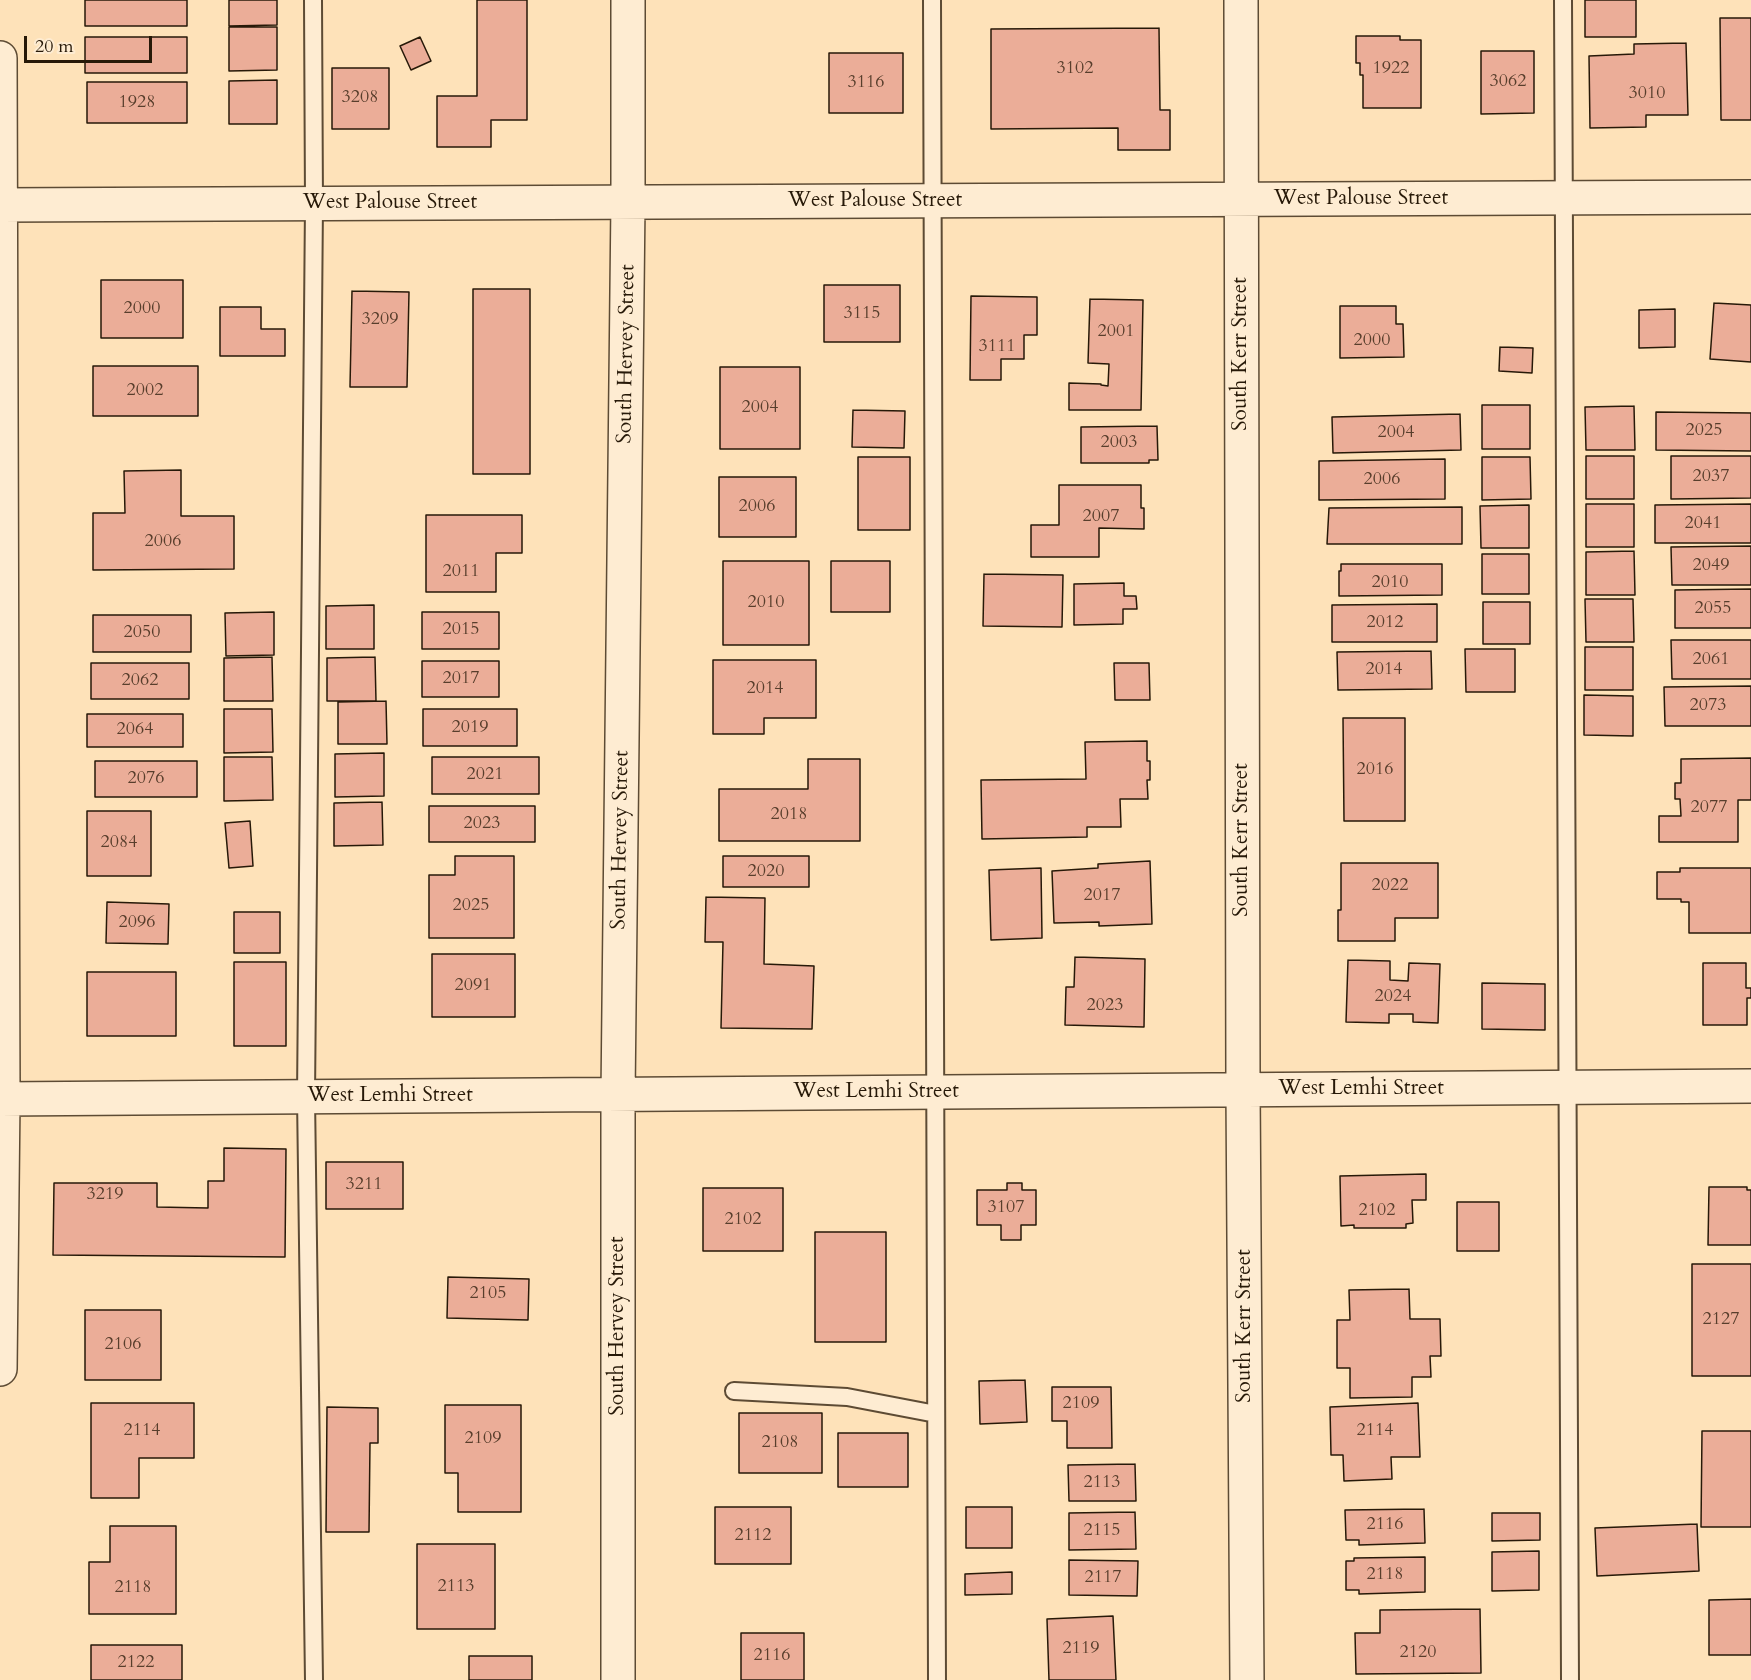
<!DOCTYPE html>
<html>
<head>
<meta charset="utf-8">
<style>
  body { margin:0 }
  #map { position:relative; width:1751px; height:1680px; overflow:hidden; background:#fee2b9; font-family:Cardo,serif }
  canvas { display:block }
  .scale { position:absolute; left:24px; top:36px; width:128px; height:27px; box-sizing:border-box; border:3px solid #271908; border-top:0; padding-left:8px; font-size:18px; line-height:21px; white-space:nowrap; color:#271908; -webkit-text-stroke:4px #feecd2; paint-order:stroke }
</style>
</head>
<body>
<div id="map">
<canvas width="1751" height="1680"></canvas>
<div class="scale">20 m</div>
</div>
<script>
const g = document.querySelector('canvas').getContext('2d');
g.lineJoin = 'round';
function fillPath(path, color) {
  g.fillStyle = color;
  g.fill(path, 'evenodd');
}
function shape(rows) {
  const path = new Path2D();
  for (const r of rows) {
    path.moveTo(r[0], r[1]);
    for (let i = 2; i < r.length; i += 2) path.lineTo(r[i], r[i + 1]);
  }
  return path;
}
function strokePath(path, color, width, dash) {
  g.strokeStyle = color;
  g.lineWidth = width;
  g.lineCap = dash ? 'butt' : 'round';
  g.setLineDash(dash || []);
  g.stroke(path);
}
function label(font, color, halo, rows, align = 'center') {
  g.font = font + ' Cardo,serif';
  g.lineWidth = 4.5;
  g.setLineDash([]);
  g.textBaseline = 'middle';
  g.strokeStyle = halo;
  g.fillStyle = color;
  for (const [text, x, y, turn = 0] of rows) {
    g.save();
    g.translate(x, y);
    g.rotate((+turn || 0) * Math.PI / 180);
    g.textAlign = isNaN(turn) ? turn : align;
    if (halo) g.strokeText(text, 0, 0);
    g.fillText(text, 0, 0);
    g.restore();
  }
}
const building = shape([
  [85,0,187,0,187,26,85,26,85,0],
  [229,0,277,0,277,25,229,26,229,0],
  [477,0,527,0,527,120,491,120,491,147,437,147,437,96,477,96,477,0],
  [1585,0,1636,0,1636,37,1585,37,1585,0],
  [1720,18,1751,18,1751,120,1721,120,1720,18],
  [229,27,277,27,277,70,229,71,229,27],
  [1159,28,1160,110,1170,110,1170,150,1118,150,1118,128,991,129,991,29,1159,28],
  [1356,36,1400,36,1400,40,1421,40,1421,108,1363,108,1363,75,1360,75,1360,63,1356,63,1356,36],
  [85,37,187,37,187,73,85,73,85,37],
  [420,37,431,61,411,70,400,46,420,37],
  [1686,43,1688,115,1646,115,1646,127,1590,128,1589,56,1634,54,1634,44,1686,43],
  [1481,51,1534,51,1534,113,1481,114,1481,51],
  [829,53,903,53,903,113,829,113,829,53],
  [332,68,389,68,389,129,332,129,332,68],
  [277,80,277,124,229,124,229,81,277,80],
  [87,82,187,82,187,123,87,123,87,82],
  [101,280,183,280,183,338,101,338,101,280],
  [824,285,900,285,900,342,824,342,824,285],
  [473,289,530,289,530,474,473,474,473,289],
  [352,291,409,292,407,387,350,387,352,291],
  [971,296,1037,297,1037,335,1024,335,1024,359,1001,359,1001,380,970,380,971,296],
  [1090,299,1143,300,1141,410,1069,410,1069,383,1101,384,1101,385,1108,386,1109,364,1088,363,1090,299],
  [1714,303,1751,305,1751,362,1710,359,1714,303],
  [1340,306,1396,306,1396,324,1403,324,1404,357,1340,358,1340,306],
  [220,307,261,307,261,329,285,329,285,356,220,356,220,307],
  [1675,309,1675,347,1639,348,1639,310,1675,309],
  [1500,347,1533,348,1532,373,1499,371,1500,347],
  [93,366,198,366,198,416,93,416,93,366],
  [720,367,800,367,800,449,720,449,720,367],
  [1482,405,1530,405,1530,449,1482,449,1482,405],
  [1634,406,1635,450,1586,450,1585,407,1634,406],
  [853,410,905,411,904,448,852,447,853,410],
  [1656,412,1751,413,1751,451,1656,450,1656,412],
  [1460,414,1461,450,1333,453,1332,417,1460,414],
  [1157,426,1158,460,1149,460,1149,463,1081,463,1081,427,1157,426],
  [1586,456,1634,456,1634,499,1586,499,1586,456],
  [1671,456,1751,456,1751,498,1671,499,1671,456],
  [858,457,910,457,910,530,858,530,858,457],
  [1482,457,1530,457,1531,499,1482,500,1482,457],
  [1445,459,1445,499,1319,500,1319,461,1445,459],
  [181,470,181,516,234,516,234,569,93,570,93,513,125,513,124,471,181,470],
  [719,477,796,477,796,537,719,537,719,477],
  [1059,485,1141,485,1141,508,1144,508,1144,529,1099,528,1099,557,1031,557,1031,525,1059,525,1059,485],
  [1586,504,1634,504,1634,547,1586,547,1586,504],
  [1751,504,1751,543,1655,543,1655,505,1751,504],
  [1529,505,1529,548,1481,548,1480,506,1529,505],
  [1462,507,1462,544,1327,544,1329,508,1462,507],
  [426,515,522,515,522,553,496,553,496,592,426,592,426,515],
  [1751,546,1751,585,1672,585,1671,547,1751,546],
  [1634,551,1635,595,1586,595,1586,552,1634,551],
  [1482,554,1529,554,1529,594,1482,594,1482,554],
  [723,561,809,561,809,645,723,645,723,561],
  [831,561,890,561,890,612,831,612,831,561],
  [1341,564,1442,564,1442,595,1339,596,1339,571,1341,571,1341,564],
  [984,574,1063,575,1062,627,983,626,984,574],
  [1124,583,1124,596,1136,596,1137,609,1123,609,1123,624,1074,625,1074,584,1124,583],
  [1751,589,1751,628,1675,628,1675,590,1751,589],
  [1585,599,1633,599,1634,642,1586,642,1585,599],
  [1483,602,1530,602,1530,644,1483,644,1483,602],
  [1437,604,1437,642,1332,642,1332,605,1437,604],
  [374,605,374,649,326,649,326,606,374,605],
  [274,612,274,655,226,656,225,613,274,612],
  [422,612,499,612,499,649,422,649,422,612],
  [93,615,191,615,191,652,93,652,93,615],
  [1671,640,1751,640,1751,679,1672,679,1671,640],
  [1585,647,1633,647,1633,690,1585,690,1585,647],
  [1465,649,1515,649,1515,692,1466,692,1465,649],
  [1431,651,1432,689,1338,690,1337,652,1431,651],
  [272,657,273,701,224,701,224,658,272,657],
  [375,657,376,701,327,701,327,658,375,657],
  [713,660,816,660,816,718,764,718,764,734,713,734,713,660],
  [422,661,499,661,499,697,422,697,422,661],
  [91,663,189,663,189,699,91,699,91,663],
  [1114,663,1149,663,1150,700,1115,700,1114,663],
  [1751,686,1751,726,1665,726,1664,687,1751,686],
  [1584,695,1633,696,1633,736,1584,735,1584,695],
  [386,701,387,744,338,744,338,702,386,701],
  [224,709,272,709,273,752,224,753,224,709],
  [423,709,517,709,517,746,423,746,423,709],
  [87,714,183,714,183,747,87,747,87,714],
  [1343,718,1405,718,1405,821,1344,821,1343,718],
  [1147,741,1147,761,1150,761,1150,780,1147,780,1148,799,1120,799,1121,827,1087,827,1087,837,982,839,981,780,1086,779,1085,742,1147,741],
  [384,753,384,796,335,797,335,754,384,753],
  [224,757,272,757,273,800,224,801,224,757],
  [432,757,539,757,539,794,432,794,432,757],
  [1751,758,1751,800,1738,800,1738,842,1659,842,1659,816,1681,816,1680,799,1675,799,1675,783,1681,783,1681,759,1751,758],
  [808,759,860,759,860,841,719,841,719,789,808,789,808,759],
  [95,761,197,761,197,797,95,797,95,761],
  [382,802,383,845,334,846,334,803,382,802],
  [429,806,535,806,535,842,429,842,429,806],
  [87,811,151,811,151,876,87,876,87,811],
  [250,821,253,866,229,868,225,823,250,821],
  [455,856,514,856,514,938,429,938,429,875,455,875,455,856],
  [723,856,809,856,809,887,723,887,723,856],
  [1150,861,1152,924,1099,926,1099,922,1054,923,1052,871,1098,868,1098,864,1150,861],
  [1341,863,1438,863,1438,918,1395,918,1395,941,1338,941,1338,910,1341,910,1341,863],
  [1041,868,1042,938,991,940,989,870,1041,868],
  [1680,868,1751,868,1751,933,1689,933,1689,902,1681,902,1681,899,1657,899,1657,872,1680,872,1680,868],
  [706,897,765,898,764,964,814,966,812,1029,721,1028,723,942,705,942,706,897],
  [107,902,169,904,168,944,106,943,107,902],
  [234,912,280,912,280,953,234,953,234,912],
  [432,954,515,954,515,1017,432,1017,432,954],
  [1075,957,1145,959,1144,1027,1065,1025,1066,987,1074,987,1075,957],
  [1348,960,1390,961,1390,980,1408,981,1409,963,1440,964,1438,1023,1413,1022,1413,1014,1389,1014,1389,1023,1346,1022,1348,960],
  [234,962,286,962,286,1046,234,1046,234,962],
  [1703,963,1746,963,1746,988,1751,988,1751,998,1747,998,1747,1025,1703,1025,1703,963],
  [87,972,176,972,176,1036,87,1036,87,972],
  [1482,983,1545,984,1545,1030,1482,1029,1482,983],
  [224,1148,286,1149,285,1257,53,1255,54,1183,157,1183,157,1207,208,1208,208,1181,224,1181,224,1148],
  [326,1162,403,1162,403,1209,326,1209,326,1162],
  [1426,1174,1426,1200,1412,1200,1413,1223,1406,1224,1406,1228,1354,1228,1354,1225,1341,1226,1340,1176,1426,1174],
  [1007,1183,1022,1183,1022,1190,1036,1190,1036,1225,1021,1225,1021,1240,1001,1240,1001,1225,977,1225,977,1190,1007,1190,1007,1183],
  [1709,1187,1747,1187,1747,1190,1751,1190,1751,1245,1708,1245,1709,1187],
  [703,1188,783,1188,783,1251,703,1251,703,1188],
  [1457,1202,1499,1202,1499,1251,1457,1251,1457,1202],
  [815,1232,886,1232,886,1342,815,1342,815,1232],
  [1692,1264,1751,1264,1751,1376,1692,1376,1692,1264],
  [448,1277,529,1279,528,1320,447,1318,448,1277],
  [1409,1289,1410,1319,1440,1319,1441,1356,1430,1356,1431,1377,1412,1377,1412,1397,1350,1398,1350,1368,1337,1368,1337,1320,1350,1320,1349,1290,1409,1289],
  [85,1310,161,1310,161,1380,85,1380,85,1310],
  [1025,1380,1027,1422,980,1424,979,1381,1025,1380],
  [1052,1387,1111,1387,1112,1448,1067,1448,1067,1421,1052,1421,1052,1387],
  [91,1403,194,1403,194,1458,139,1458,139,1498,91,1498,91,1403],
  [1418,1403,1420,1457,1391,1457,1392,1479,1344,1481,1343,1455,1331,1455,1330,1407,1418,1403],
  [445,1405,521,1405,521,1512,458,1512,458,1473,445,1473,445,1405],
  [327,1407,378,1408,378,1443,370,1443,369,1532,326,1532,327,1407],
  [739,1413,822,1413,822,1473,739,1473,739,1413],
  [1702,1431,1751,1431,1751,1527,1701,1527,1702,1431],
  [838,1433,908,1433,908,1487,838,1487,838,1433],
  [1135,1464,1136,1501,1069,1501,1068,1465,1135,1464],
  [715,1507,791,1507,791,1564,715,1564,715,1507],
  [966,1507,1012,1507,1012,1548,966,1548,966,1507],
  [1424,1509,1425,1543,1359,1545,1359,1540,1346,1540,1345,1510,1424,1509],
  [1135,1512,1136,1549,1069,1550,1069,1513,1135,1512],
  [1492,1513,1540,1513,1540,1540,1492,1541,1492,1513],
  [1697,1524,1699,1571,1597,1576,1595,1528,1697,1524],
  [110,1526,176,1526,176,1614,89,1614,89,1562,110,1562,110,1526],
  [417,1544,495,1544,495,1629,417,1629,417,1544],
  [1539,1551,1539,1590,1492,1591,1492,1552,1539,1551],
  [1425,1557,1425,1592,1359,1594,1359,1590,1346,1590,1346,1561,1354,1561,1354,1558,1425,1557],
  [1069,1560,1138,1561,1137,1596,1069,1595,1069,1560],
  [1012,1572,1012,1594,965,1595,965,1574,1012,1572],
  [1751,1599,1751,1655,1709,1655,1709,1600,1751,1599],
  [1480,1609,1481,1673,1356,1674,1355,1633,1380,1633,1380,1610,1480,1609],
  [1113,1616,1116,1680,1049,1680,1047,1619,1113,1616],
  [741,1633,804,1633,804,1680,741,1680,741,1633],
  [91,1645,182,1645,182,1680,91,1680,91,1645],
  [469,1656,532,1656,532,1680,469,1680,469,1656]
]);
fillPath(building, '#ebad98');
strokePath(building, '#271908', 1.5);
const service = shape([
  [313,0,314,204,306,1097,314,1680],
  [932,0,937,1680],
  [1563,0,1570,1680],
  [734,1391,847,1397,936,1414]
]);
const minor = shape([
  [1241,0,1243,1090,1247,1680],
  [0,58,3,1099,0,1369],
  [0,205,1751,197],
  [0,1099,1751,1086],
  [618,1680,618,1095,628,202,628,0]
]);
strokePath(service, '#5d4b34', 20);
strokePath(minor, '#5d4b34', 36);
strokePath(service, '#feecd2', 16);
strokePath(minor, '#feecd2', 33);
label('18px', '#583e2c', null, [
  ["3102",1075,69],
  ["1922",1391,69],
  ["3062",1508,82],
  ["3116",866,83],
  ["3010",1647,94],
  ["3208",360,98],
  ["1928",137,103],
  ["2000",142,309],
  ["3115",862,314],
  ["3209",380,320],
  ["2001",1116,332],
  ["2000",1372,341],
  ["3111",997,347],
  ["2002",145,391],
  ["2004",760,408],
  ["2025",1704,431],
  ["2004",1396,433],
  ["2003",1119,443],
  ["2037",1711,477],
  ["2006",1382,480],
  ["2006",757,507],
  ["2007",1101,517],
  ["2041",1703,524],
  ["2006",163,542],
  ["2049",1711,566],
  ["2011",461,572],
  ["2010",1390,583],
  ["2010",766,603],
  ["2055",1713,609],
  ["2012",1385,623],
  ["2015",461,630],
  ["2050",142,633],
  ["2061",1711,660],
  ["2014",1384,670],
  ["2017",461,679],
  ["2062",140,681],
  ["2014",765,689],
  ["2073",1708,706],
  ["2019",470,728],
  ["2064",135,730],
  ["2016",1375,770],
  ["2021",485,775],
  ["2076",146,779],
  ["2077",1709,808],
  ["2018",789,815],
  ["2023",482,824],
  ["2084",119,843],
  ["2020",766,872],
  ["2022",1390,886],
  ["2017",1102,896],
  ["2025",471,906],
  ["2096",137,923],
  ["2091",473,986],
  ["2024",1393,997],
  ["2023",1105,1006],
  ["3211",364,1185],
  ["3219",105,1195],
  ["3107",1006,1208],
  ["2102",1377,1211],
  ["2102",743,1220],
  ["2105",488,1294],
  ["2127",1721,1320],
  ["2106",123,1345],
  ["2109",1081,1404],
  ["2114",142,1431],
  ["2114",1375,1431],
  ["2109",483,1439],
  ["2108",780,1443],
  ["2113",1102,1483],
  ["2116",1385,1525],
  ["2115",1102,1531],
  ["2112",753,1536],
  ["2118",1385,1575],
  ["2117",1103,1578],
  ["2113",456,1587],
  ["2118",133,1588],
  ["2119",1081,1649],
  ["2120",1418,1653],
  ["2116",772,1656],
  ["2122",136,1663]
]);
label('21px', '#271908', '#feecd2', [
  ["West Palouse Street",1361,199],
  ["West Palouse Street",875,201],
  ["West Palouse Street",390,203],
  ["South Hervey Street",627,354,-89],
  ["South Kerr Street",1241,354,-90],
  ["South Hervey Street",621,840,-89],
  ["South Kerr Street",1242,840,-90],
  ["West Lemhi Street",1361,1089],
  ["West Lemhi Street",876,1092],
  ["West Lemhi Street",390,1096],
  ["South Hervey Street",618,1326,-90],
  ["South Kerr Street",1245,1326,-90]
]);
</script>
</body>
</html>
